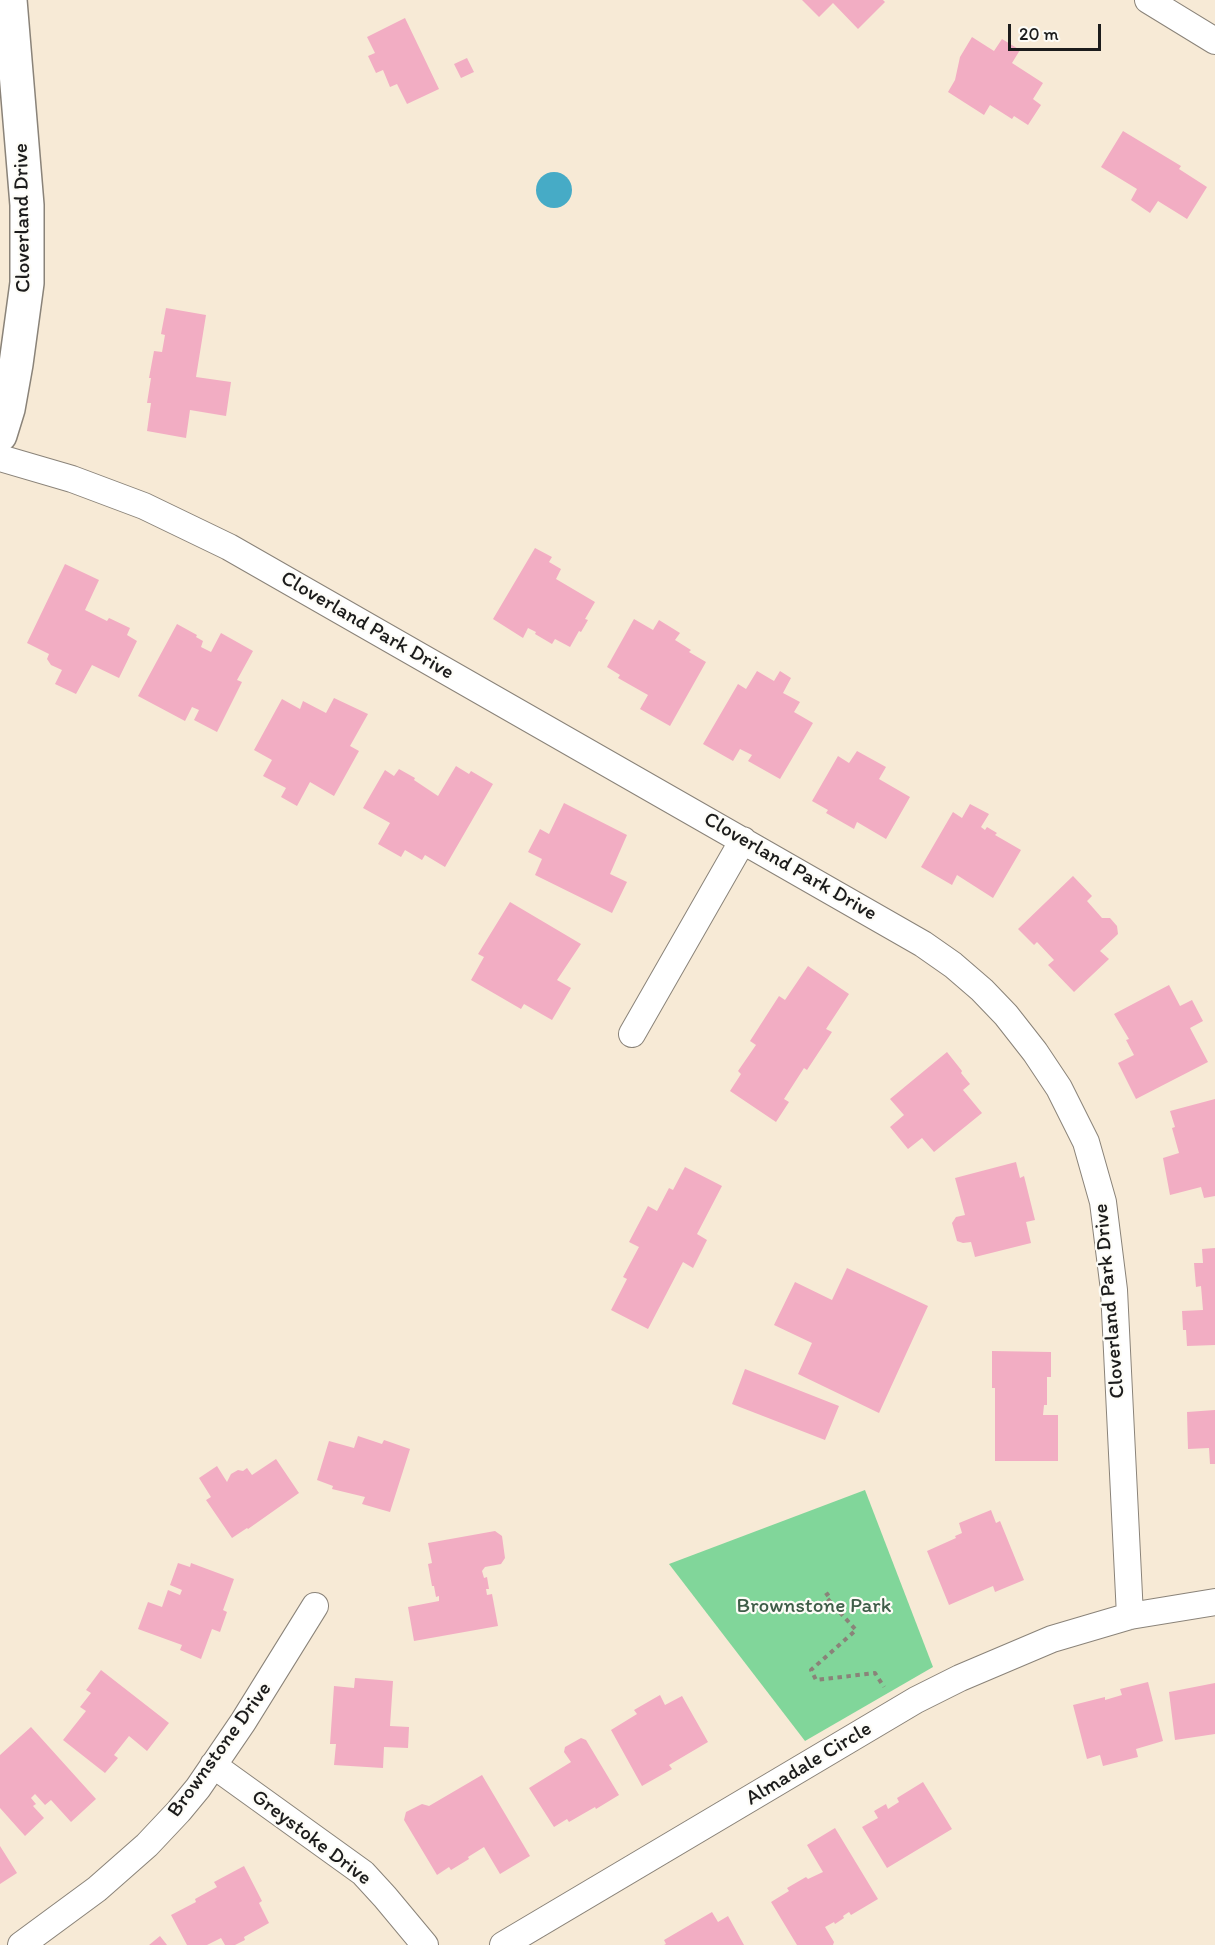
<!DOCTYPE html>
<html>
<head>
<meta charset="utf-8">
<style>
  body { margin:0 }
  #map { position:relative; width:1215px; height:1945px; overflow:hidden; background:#f7ead6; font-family:Itim,sans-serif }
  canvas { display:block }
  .scale { position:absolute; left:1008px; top:24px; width:93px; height:27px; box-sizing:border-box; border:3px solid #1c1c1c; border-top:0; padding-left:8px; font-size:18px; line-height:21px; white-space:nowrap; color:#1c1c1c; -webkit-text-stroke:4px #fdfcf7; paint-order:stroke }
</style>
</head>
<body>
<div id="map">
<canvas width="1215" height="1945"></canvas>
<div class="scale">20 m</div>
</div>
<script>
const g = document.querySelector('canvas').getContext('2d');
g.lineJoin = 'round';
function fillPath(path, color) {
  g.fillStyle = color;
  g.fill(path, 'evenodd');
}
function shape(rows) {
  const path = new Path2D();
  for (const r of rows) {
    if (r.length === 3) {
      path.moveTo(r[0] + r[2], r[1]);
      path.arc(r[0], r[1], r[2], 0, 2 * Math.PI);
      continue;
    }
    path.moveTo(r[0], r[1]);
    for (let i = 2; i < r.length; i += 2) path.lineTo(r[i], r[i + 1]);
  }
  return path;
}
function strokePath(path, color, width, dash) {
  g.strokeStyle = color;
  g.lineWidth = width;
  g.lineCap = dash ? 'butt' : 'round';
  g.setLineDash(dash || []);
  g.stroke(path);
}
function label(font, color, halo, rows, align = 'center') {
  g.font = font + ' Itim,sans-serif';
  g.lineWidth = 4.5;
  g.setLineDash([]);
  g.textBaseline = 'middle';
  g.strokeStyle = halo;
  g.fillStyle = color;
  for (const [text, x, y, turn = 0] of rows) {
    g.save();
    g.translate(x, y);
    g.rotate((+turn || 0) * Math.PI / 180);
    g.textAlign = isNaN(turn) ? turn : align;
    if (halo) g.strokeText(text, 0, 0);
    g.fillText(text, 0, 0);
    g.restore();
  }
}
fillPath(shape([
  [865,1490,933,1667,805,1741,669,1564]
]), '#81d69a');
fillPath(shape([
  [554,190,18]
]), '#46abc6');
fillPath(shape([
  [802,0,883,0,885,2,858,29,833,3,819,17],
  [405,18,439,89,407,104,397,84,390,87,383,70,376,73,368,56,375,53,367,37],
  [972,37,994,51,1002,39,1020,50,1012,63,1043,83,1033,99,1041,105,1028,125,1014,116,1012,119,990,105,984,115,948,92,955,80,960,57],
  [467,58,474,72,461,78,454,64],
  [1123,131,1181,166,1179,169,1207,187,1187,219,1158,201,1150,213,1131,200,1137,189,1101,167],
  [166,308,206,315,196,377,231,382,226,416,190,410,186,438,147,431,151,403,147,403,151,378,149,378,154,351,162,352,165,335,161,334],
  [535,548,552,557,549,562,561,569,556,579,595,602,585,619,588,620,581,632,579,631,570,647,555,639,552,644,535,634,536,632,528,628,523,638,493,619],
  [65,564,99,580,85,610,107,621,109,618,130,628,127,635,137,641,119,678,92,665,76,694,55,684,62,670,51,665,47,659,49,654,27,643],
  [634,619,653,630,659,620,680,633,675,640,691,650,689,652,706,662,670,726,640,709,648,695,618,678,620,675,607,667],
  [177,624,197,635,196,637,203,641,201,647,211,652,221,633,253,651,237,680,242,682,217,732,194,720,199,710,192,707,185,721,138,696],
  [757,671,774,681,780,671,791,678,783,693,800,702,794,712,813,723,780,779,748,761,752,755,740,749,733,761,703,744,738,684,746,689],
  [334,698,368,714,350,746,359,751,334,796,310,782,297,806,281,797,286,788,263,776,272,760,254,750,282,699,300,709,303,701,326,713],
  [857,751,886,767,879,779,910,797,886,839,857,822,854,829,826,813,828,810,812,801,838,756,849,763],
  [456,766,469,774,471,771,493,784,445,867,425,855,422,860,405,850,401,857,378,844,390,823,363,808,385,770,394,776,399,769,415,778,414,780,438,796],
  [564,803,627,835,610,874,627,882,612,913,535,875,542,859,528,852,540,829,549,834],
  [970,804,989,814,981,827,985,830,987,827,997,833,995,835,1021,850,993,898,957,875,952,885,921,867,953,812,962,818],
  [1073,876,1092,896,1087,901,1102,918,1110,918,1117,926,1118,934,1100,951,1109,959,1074,992,1048,965,1054,960,1037,942,1034,945,1018,929],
  [510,902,581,944,557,980,571,988,552,1020,524,1004,521,1009,471,980,484,957,478,954],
  [808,966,849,994,826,1029,832,1032,807,1070,804,1068,784,1099,789,1102,776,1122,730,1091,741,1074,738,1071,756,1045,750,1041,779,996,785,1000],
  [1169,985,1180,1006,1192,1000,1203,1021,1190,1028,1208,1062,1136,1099,1118,1063,1134,1055,1126,1040,1129,1039,1114,1014],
  [947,1052,962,1071,961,1073,970,1084,963,1090,982,1113,934,1152,922,1138,908,1149,890,1127,904,1115,890,1099],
  [1215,1099,1215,1196,1204,1198,1201,1187,1170,1195,1163,1158,1179,1153,1172,1128,1175,1127,1170,1111],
  [1016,1162,1020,1178,1024,1176,1035,1220,1026,1222,1031,1243,975,1257,971,1242,963,1243,957,1241,952,1223,956,1217,965,1215,955,1178],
  [685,1167,722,1186,697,1234,707,1240,693,1268,683,1262,648,1329,611,1310,627,1279,623,1277,639,1247,629,1242,648,1206,657,1211,669,1188,673,1190],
  [1215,1248,1215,1345,1187,1346,1186,1330,1183,1330,1182,1311,1203,1310,1201,1286,1196,1287,1194,1263,1203,1263,1202,1249],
  [847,1268,928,1306,879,1413,798,1374,812,1343,774,1325,795,1282,832,1300],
  [992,1351,1051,1352,1051,1377,1047,1377,1047,1405,1044,1405,1043,1415,1058,1415,1058,1461,995,1461,995,1388,992,1388],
  [745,1369,839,1406,825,1440,732,1404],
  [1215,1410,1215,1464,1210,1464,1209,1448,1188,1449,1187,1412],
  [358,1436,382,1444,384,1440,410,1449,390,1512,362,1504,365,1497,332,1489,333,1486,317,1480,329,1441,354,1448],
  [276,1459,299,1493,248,1529,247,1528,232,1538,206,1500,211,1497,199,1478,217,1466,227,1482,231,1474,238,1470,243,1471,247,1468,252,1475],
  [991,1510,996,1523,1000,1521,1024,1580,995,1592,993,1586,949,1605,927,1551,956,1538,955,1536,962,1533,959,1523],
  [495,1531,502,1536,505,1558,501,1564,485,1567,482,1571,484,1578,487,1577,489,1589,486,1589,487,1595,492,1594,498,1626,414,1641,408,1607,439,1601,439,1596,436,1597,434,1586,432,1586,428,1564,432,1563,428,1543],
  [178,1563,190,1567,191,1563,234,1579,223,1610,227,1612,220,1632,212,1629,201,1659,180,1650,182,1645,138,1629,148,1602,162,1607,168,1590,180,1595,182,1590,170,1585],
  [101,1670,169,1723,147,1751,129,1736,114,1755,118,1758,105,1773,63,1740,86,1711,80,1707,91,1693,86,1690],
  [355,1678,393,1681,390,1726,409,1727,408,1748,384,1747,383,1768,334,1765,336,1744,330,1744,334,1686,354,1688],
  [1148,1682,1163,1741,1136,1749,1138,1757,1103,1766,1100,1755,1087,1759,1073,1705,1105,1697,1105,1700,1122,1695,1120,1689],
  [1215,1683,1215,1734,1175,1740,1169,1692],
  [660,1695,665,1705,682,1696,708,1742,669,1765,672,1769,642,1786,611,1730,637,1714,634,1710],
  [31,1727,96,1799,71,1822,51,1800,45,1805,35,1794,31,1798,36,1804,33,1806,44,1818,25,1836,0,1808,0,1755],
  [581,1738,586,1740,619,1795,596,1809,595,1807,569,1822,567,1819,554,1827,529,1788,571,1762,564,1752,565,1747],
  [482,1775,530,1856,500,1874,484,1847,468,1857,469,1859,451,1870,449,1867,437,1875,404,1820,406,1812,422,1804,429,1806],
  [923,1782,952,1829,887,1868,862,1827,878,1818,874,1811,886,1804,888,1809,899,1802,897,1798],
  [835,1828,878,1899,851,1915,849,1912,843,1916,844,1918,835,1924,834,1922,825,1927,834,1942,833,1945,797,1945,771,1902,789,1891,787,1888,806,1877,808,1879,823,1872,807,1845],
  [0,1846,17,1873,0,1884],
  [244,1866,262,1901,259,1903,269,1923,244,1937,245,1940,235,1945,225,1945,221,1938,207,1945,187,1945,171,1915,196,1902,195,1899,217,1887,214,1882],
  [712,1912,718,1922,728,1916,744,1945,664,1945,666,1944,664,1940],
  [160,1936,167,1945,149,1945]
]), '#f2adc3');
const street = shape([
  [1148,0,1215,41],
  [0,458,72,479,144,506,229,547,923,944,953,965,982,990,1006,1015,1035,1052,1059,1088,1086,1142,1103,1202,1114,1290,1130,1616],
  [632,1034,743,840],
  [213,1765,363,1873,385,1897,425,1945],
  [21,1945,97,1889,147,1845,179,1811,198,1788,243,1722,315,1606],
  [503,1945,916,1700,960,1678,1052,1639,1130,1616,1215,1602]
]);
const secondary = shape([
  [0,435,8,409,16,364,27,283,27,205,10,0]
]);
strokePath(street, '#8a8379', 28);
strokePath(secondary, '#8a8379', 36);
strokePath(shape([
  [829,1593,825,1596,856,1630,811,1670,816,1680,875,1673,884,1687]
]), '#8a8379', 4, [4.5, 4.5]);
strokePath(street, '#fff', 26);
strokePath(secondary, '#fff', 33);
label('21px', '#1c1c1c', '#fdfcf7', [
  ["Cloverland Drive",23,218,-91],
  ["Cloverland Park Drive",367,626,30],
  ["Cloverland Park Drive",790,867,30],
  ["Cloverland Park Drive",1110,1301,-95],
  ["Brownstone Drive",220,1750,-54],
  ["Almadale Circle",809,1764,-31],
  ["Greystoke Drive",311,1838,37]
]);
label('21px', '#3f5d48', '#fdfcf7', [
  ["Brownstone Park",814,1607]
]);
</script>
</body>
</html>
